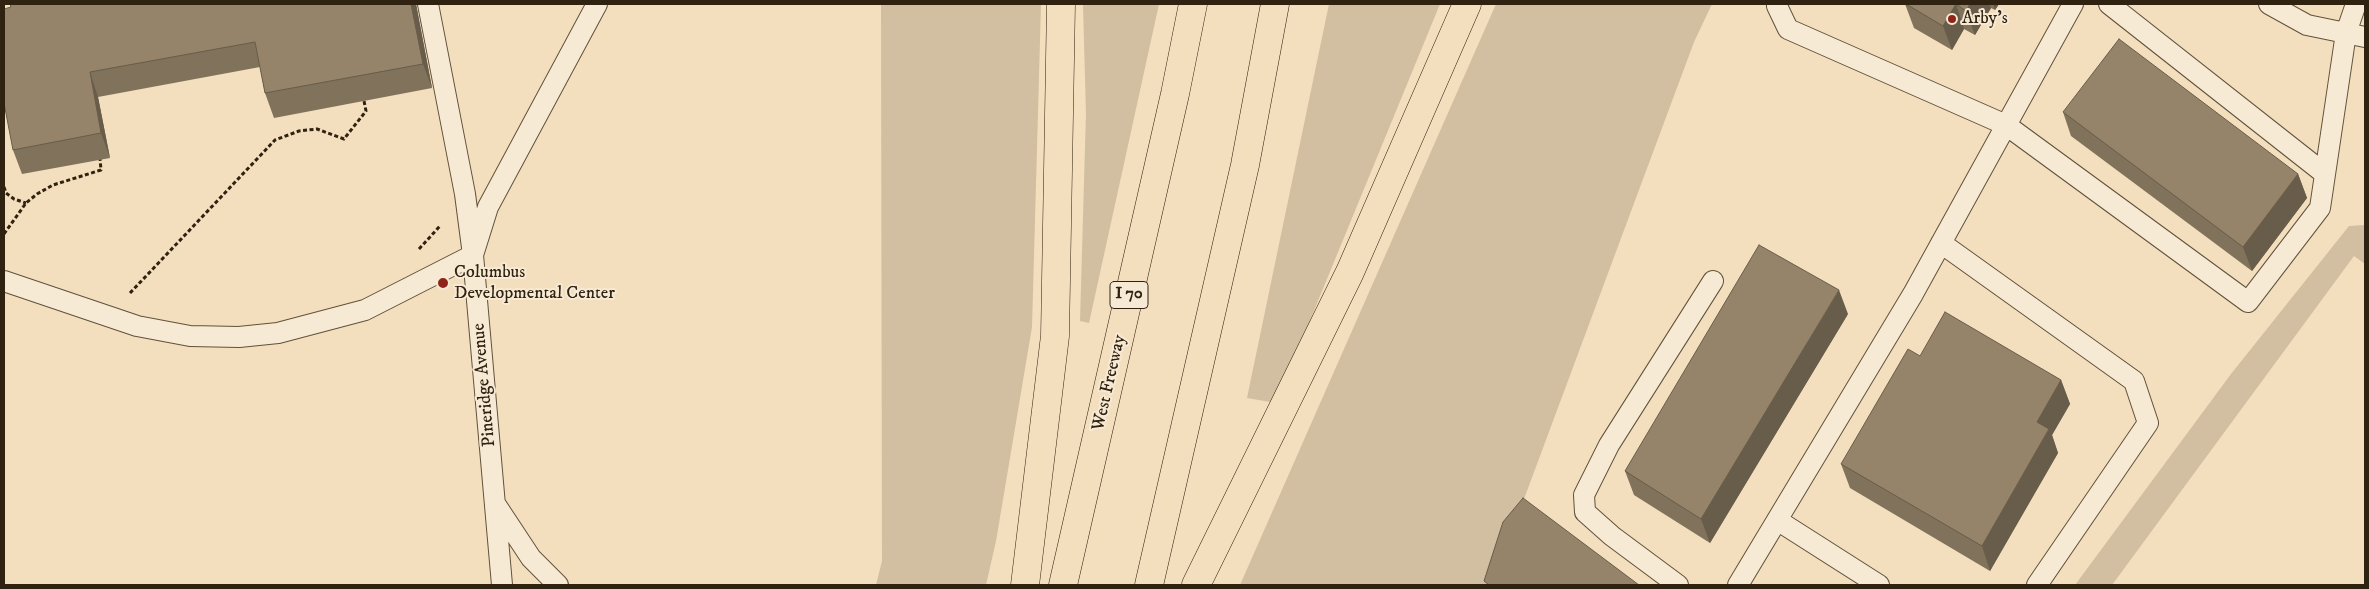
<!DOCTYPE html>
<html>
<head>
<meta charset="utf-8">
<style>
  body { margin:0 }
  #map { position:relative; width:2369px; height:589px; overflow:hidden; background:#f3debd; font-family:"IM FELL DW Pica",serif }
  canvas { display:block }
  .frame { position:absolute; inset:0; border:5px solid #302210; pointer-events:none }
</style>
</head>
<body>
<div id="map">
<canvas width="2369" height="589"></canvas>
<div class="frame"></div>
</div>
<script>
const g = document.querySelector('canvas').getContext('2d');
g.lineJoin = 'round';
function fillPath(path, color) {
  g.fillStyle = color;
  g.fill(path, 'evenodd');
}
function shape(rows) {
  const path = new Path2D();
  for (const r of rows) {
    path.moveTo(r[0], r[1]);
    for (let i = 2; i < r.length; i += 2) path.lineTo(r[i], r[i + 1]);
  }
  return path;
}
function strokePath(path, color, width, dash) {
  g.strokeStyle = color;
  g.lineWidth = width;
  g.lineCap = dash ? 'butt' : 'round';
  g.setLineDash(dash || []);
  g.stroke(path);
}
function label(font, color, halo, rows, align = 'center') {
  g.font = font + ' "IM FELL DW Pica",serif';
  g.lineWidth = 4;
  g.setLineDash([]);
  g.textBaseline = 'middle';
  g.strokeStyle = halo;
  g.fillStyle = color;
  for (const [text, x, y, turn = 0] of rows) {
    g.save();
    g.translate(x, y);
    g.rotate((+turn || 0) * Math.PI / 180);
    g.textAlign = isNaN(turn) ? turn : align;
    if (halo) g.strokeText(text, 0, 0);
    g.fillText(text, 0, 0);
    g.restore();
  }
}
fillPath(shape([
  [881,4,1041,4,1032,327,996,541,986,585,876,585,882,561],
  [1083,4,1159,4,1089,323,1080,321,1086,113],
  [1329,4,1440,4,1276,403,1247,398],
  [1496,4,1712,4,1694,42,1492,585,1240,585],
  [2365,225,2365,264,2354,256,2112,585,2075,585,2231,374,2349,226]
]), '#d2bea0');
const lane = shape([
  [1778,4,1777,6,1788,29,2006,125,2248,302,2320,208,2346,33,2356,4],
  [2109,4,2325,174],
  [2269,4,2307,25,2365,37],
  [1941,243,2134,381,2148,423,2037,585],
  [4,281,137,326,190,336,239,337,278,333,365,310,473,255,465,194,428,4],
  [496,505,531,558,558,585],
  [1777,520,1879,585],
  [502,585,473,255,488,207,597,4],
  [1678,585,1612,536,1585,512,1584,495,1609,445,1713,281],
  [1738,585,1913,294,2073,4]
]);
const highway = shape([
  [1025,585,1055,336,1061,4],
  [1063,585,1175,94,1193,4],
  [1149,585,1245,165,1275,4],
  [1196,585,1350,272,1467,4]
]);
strokePath(lane, '#61513b', 22);
strokePath(highway, '#302210', 29);
strokePath(shape([
  [4,187,6,193,14,199,26,203],
  [4,234,26,203,37,194,53,185,101,170,100,159],
  [419,249,440,226],
  [130,293,275,140,299,131,317,129,344,139,366,111,364,101]
]), '#302210', 3, [4, 2.5]);
strokePath(lane, '#f7ead4', 20);
strokePath(highway, '#f3debd', 28);
fillPath(shape([
  [10,4,416,4,432,88,274,118,265,93,260,67,98,97,110,158,22,174,13,150,11,7],
  [1905,4,1999,4,1995,10,1991,8,1975,35,1964,29,1952,50,1914,28],
  [2063,112,2298,174,2307,198,2252,271,2071,136],
  [1848,314,1710,543,1634,495,1625,471],
  [1920,356,2061,380,2070,404,2052,435,2058,453,1990,571,1850,488,1841,464]
]), '#80725b');
fillPath(shape([
  [411,4,416,4,432,88,423,64],
  [1956,4,1964,29,1952,50,1943,26],
  [1970,4,1989,4,1991,8,1975,35,1966,11],
  [1993,4,1999,4,1995,10],
  [90,72,98,97,110,158,101,133],
  [2298,174,2307,198,2252,271,2243,247],
  [1839,290,1848,314,1710,543,1701,519],
  [2061,380,2070,404,2052,435,2058,453,1990,571,1982,546,2037,422]
]), '#685c4a');
const building = shape([
  [10,4,411,4,423,64,265,93,255,42,90,72,101,133,13,150,4,103,4,9,11,7,10,4],
  [1906,4,1970,4,1966,11,1956,4,1943,26,1906,4],
  [2119,39,2298,174,2243,247,2063,112,2119,39],
  [1759,245,1839,290,1701,519,1625,471,1759,245],
  [1945,312,2061,380,2037,422,2049,429,1982,546,1841,464,1908,349,1920,356,1945,312],
  [1523,498,1639,585,1489,585,1484,581,1503,522,1523,498]
]);
fillPath(building, '#95846a');
strokePath(building, '#685c4a', 1);
for (const [x, y, r, color] of [
  [1952,19,5,"#8f2418"],
  [443,283,6,"#8f2418"]
]) {
  const dot = new Path2D();
  dot.arc(x, y, r, 0, 2 * Math.PI);
  g.fillStyle = color;
  g.fill(dot);
  strokePath(dot, '#f7ead4', 2);
}
for (const [x, y, w] of [
  [1129,295,38]
]) {
  const box = new Path2D();
  box.roundRect(x - w / 2, y - 13.5, w, 27, 4);
  g.fillStyle = '#f7ead4';
  g.fill(box);
  strokePath(box, '#302210', 1);
}
label('bold 16px', '#302210', null, [
  ["I 70",1129,295]
]);
label('18px', '#302210', '#f7ead4', [
  ["Arby's",1962,19],
  ["Columbus",454,273],
  ["Developmental Center",454,294]
], 'left');
label('18px', '#302210', '#f7ead4', [
  ["West Freeway",1110,383,-77],
  ["Pineridge Avenue",485,385,-95]
]);
</script>
</body>
</html>
